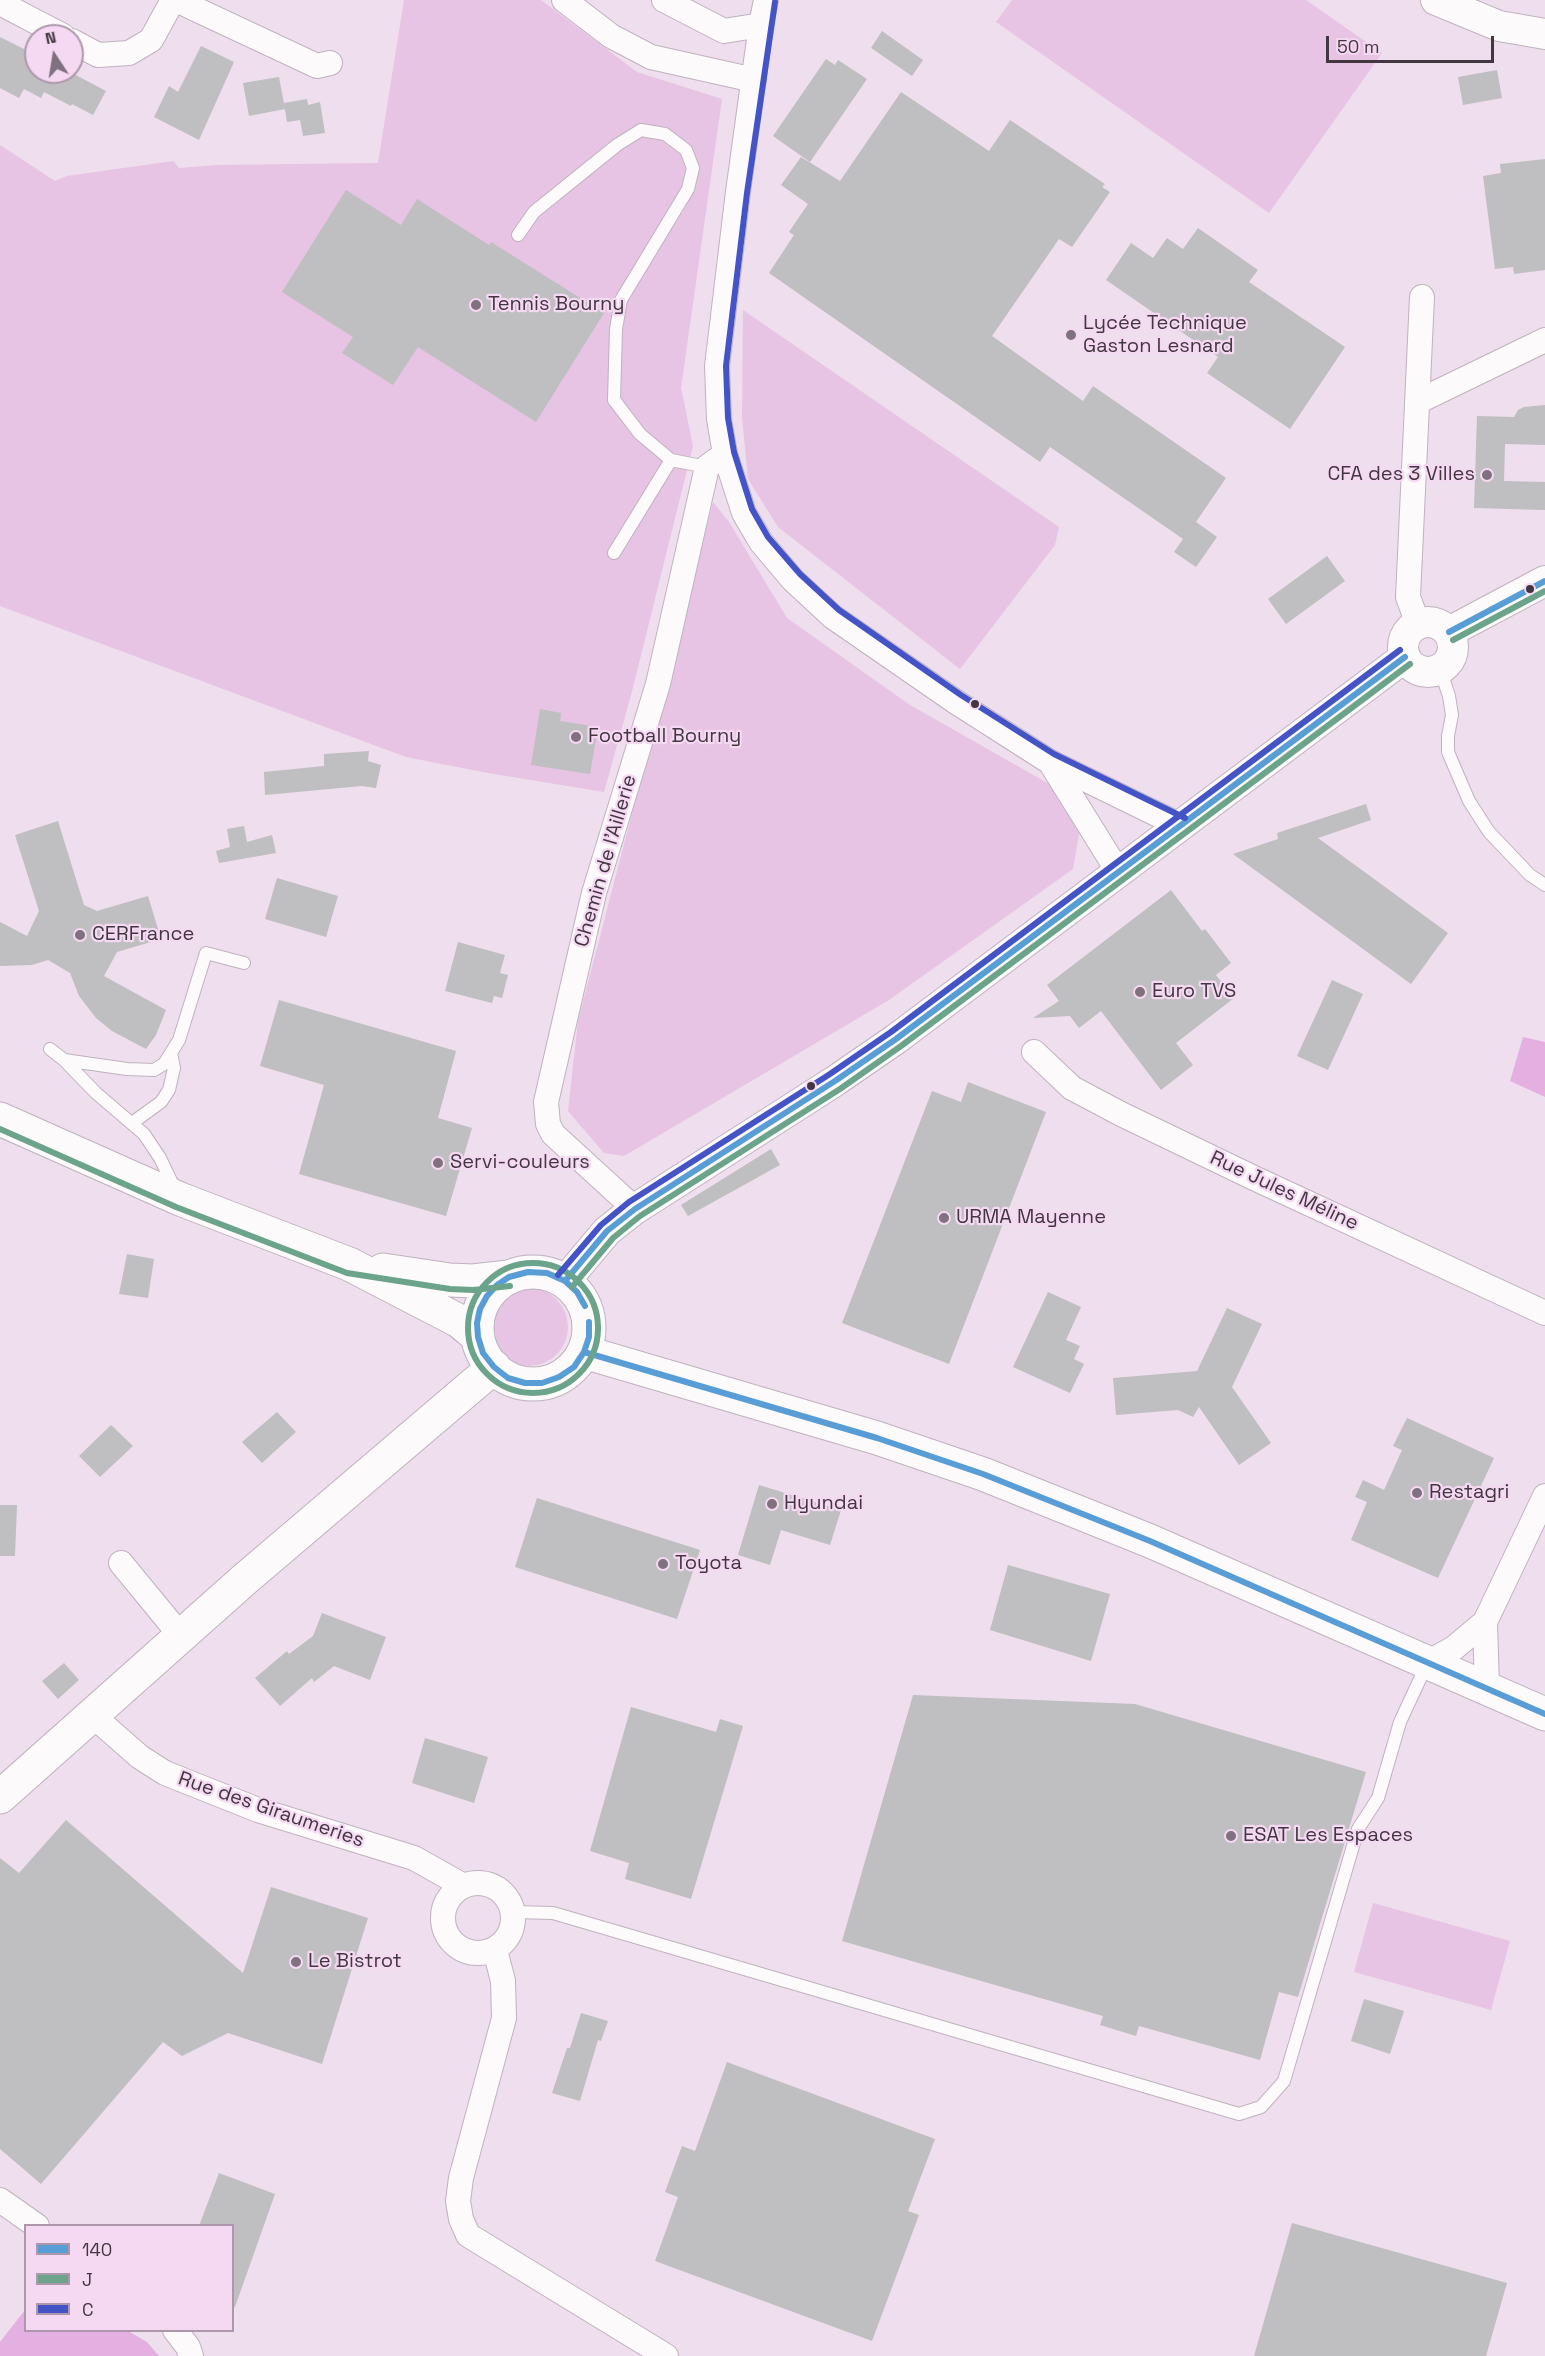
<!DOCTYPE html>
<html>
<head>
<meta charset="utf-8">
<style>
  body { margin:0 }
  #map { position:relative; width:1545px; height:2356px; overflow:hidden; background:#efdeed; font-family:"Space Grotesk",sans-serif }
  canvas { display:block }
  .legend { position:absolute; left:24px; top:2224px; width:210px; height:108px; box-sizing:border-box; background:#f5d8f2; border:2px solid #ad98ab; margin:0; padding:8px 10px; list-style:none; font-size:18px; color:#423741 }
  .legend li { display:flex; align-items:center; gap:12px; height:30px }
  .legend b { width:30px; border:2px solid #ad98ab }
  .north { position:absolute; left:24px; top:24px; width:60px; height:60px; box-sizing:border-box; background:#f5d8f2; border:2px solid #ad98ab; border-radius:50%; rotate:348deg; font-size:16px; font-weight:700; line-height:24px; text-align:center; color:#423741 }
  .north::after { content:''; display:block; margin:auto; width:21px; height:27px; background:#7f717d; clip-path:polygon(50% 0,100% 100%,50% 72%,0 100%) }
  .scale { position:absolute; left:1326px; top:36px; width:168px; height:27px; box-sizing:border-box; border:3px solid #423741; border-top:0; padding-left:8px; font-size:18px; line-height:21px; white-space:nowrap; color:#423741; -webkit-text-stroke:4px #f5d8f2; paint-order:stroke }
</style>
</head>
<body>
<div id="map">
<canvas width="1545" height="2356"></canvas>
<ul class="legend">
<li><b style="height:8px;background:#589dd6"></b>140</li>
<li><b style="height:8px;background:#6ba48a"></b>J</li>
<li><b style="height:8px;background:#4453c6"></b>C</li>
</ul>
<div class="north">N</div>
<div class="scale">50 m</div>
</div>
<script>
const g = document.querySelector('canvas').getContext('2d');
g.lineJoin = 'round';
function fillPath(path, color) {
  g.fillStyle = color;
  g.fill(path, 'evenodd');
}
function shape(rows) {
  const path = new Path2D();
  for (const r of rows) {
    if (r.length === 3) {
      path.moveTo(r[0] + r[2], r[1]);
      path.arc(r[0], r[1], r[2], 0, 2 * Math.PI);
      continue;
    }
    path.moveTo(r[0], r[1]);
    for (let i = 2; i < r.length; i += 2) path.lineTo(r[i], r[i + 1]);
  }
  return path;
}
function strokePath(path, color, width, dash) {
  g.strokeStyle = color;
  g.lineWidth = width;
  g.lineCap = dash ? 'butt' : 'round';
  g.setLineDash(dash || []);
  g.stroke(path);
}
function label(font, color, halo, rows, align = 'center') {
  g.font = font + ' "Space Grotesk",sans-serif';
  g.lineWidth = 4.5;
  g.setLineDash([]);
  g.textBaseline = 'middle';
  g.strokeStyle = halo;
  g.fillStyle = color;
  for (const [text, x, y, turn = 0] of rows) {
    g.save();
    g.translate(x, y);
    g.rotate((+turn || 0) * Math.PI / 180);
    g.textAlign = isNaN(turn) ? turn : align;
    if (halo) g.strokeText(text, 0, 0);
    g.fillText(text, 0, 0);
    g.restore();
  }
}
fillPath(shape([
  [404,0,541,0,637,72,722,99,681,388,693,446,631,695,604,792,488,773,406,757,0,606,0,145,55,181,67,176,173,161,179,168,218,165,378,163],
  [1012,0,1306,0,1382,53,1269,213,996,22],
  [743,310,1059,527,1055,545,960,669,778,527,748,479,742,417],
  [713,502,729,522,787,618,910,705,1058,789,1080,828,1073,869,889,1000,624,1156,604,1153,568,1111,578,1021],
  [529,1327,39],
  [1373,1903,1510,1941,1491,2010,1354,1972]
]), '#e7c3e4');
fillPath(shape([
  [1523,1037,1545,1042,1545,1097,1510,1081],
  [25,2310,26,2330,128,2331,147,2342,159,2356,0,2356,0,2342]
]), '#e4afe1');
fillPath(shape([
  [882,31,923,60,912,76,871,48],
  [0,37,32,53,36,58,36,72,70,72,106,91,93,115,72,104,71,106,44,92,41,98,24,89,19,98,0,88],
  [201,46,234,62,199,140,154,117,169,86,178,92],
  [826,59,835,65,838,60,867,79,810,162,773,136],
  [1497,70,1502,98,1463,105,1458,77],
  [279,77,285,109,249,116,243,83],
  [901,92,989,151,1010,120,1105,184,1102,187,1110,192,1072,247,1059,239,992,336,1083,401,1093,386,1226,478,1196,522,1217,537,1196,567,1174,552,1183,539,1050,447,1040,462,769,273,794,235,789,232,808,204,781,185,801,157,840,181],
  [307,99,308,105,320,102,325,133,303,136,300,120,287,122,284,103],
  [1545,159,1545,270,1514,274,1513,267,1495,269,1483,176,1501,173,1500,164],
  [346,190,401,225,417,199,489,245,491,242,604,313,536,422,418,347,393,385,342,353,353,337,282,292],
  [1198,228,1258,270,1249,282,1345,347,1290,429,1207,373,1218,357,1106,280,1131,243,1153,258,1167,238,1183,249],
  [1545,405,1545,445,1505,444,1504,481,1545,482,1545,510,1474,508,1477,416,1514,417,1518,410,1524,407],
  [1327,556,1345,581,1286,624,1268,599],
  [540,709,561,713,560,721,598,727,590,774,531,765],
  [369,751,368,761,381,765,376,788,362,786,265,795,264,772,324,766,324,754],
  [1366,804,1371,820,1318,838,1448,933,1411,984,1233,854,1278,839,1277,833],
  [58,821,84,905,97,911,148,896,161,939,117,952,104,976,166,1010,156,1035,146,1049,112,1031,96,1018,79,996,70,973,48,960,32,965,0,966,0,922,27,936,39,911,15,835],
  [244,826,247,842,272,835,276,853,219,863,216,851,230,847,227,829],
  [277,878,338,896,326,937,265,919],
  [1171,890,1202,931,1205,929,1231,963,1216,975,1234,998,1176,1043,1193,1065,1161,1090,1101,1011,1079,1028,1070,1016,1033,1018,1059,1001,1047,985],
  [458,942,505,955,500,973,508,975,502,998,494,996,492,1003,445,991],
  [1332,980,1363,994,1328,1070,1297,1056],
  [279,1000,456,1051,438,1118,472,1128,446,1216,299,1174,324,1085,260,1066],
  [968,1082,1046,1112,949,1364,842,1323,932,1091,961,1102],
  [771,1149,780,1165,688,1216,681,1205],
  [127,1254,154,1259,148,1298,119,1294],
  [1048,1292,1081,1307,1066,1340,1080,1346,1074,1359,1084,1364,1070,1393,1013,1367],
  [1227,1308,1262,1324,1232,1387,1271,1443,1239,1465,1199,1407,1193,1417,1178,1410,1116,1415,1113,1378,1197,1371],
  [277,1412,296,1432,262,1463,242,1442],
  [1407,1418,1494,1458,1438,1578,1351,1540,1367,1502,1355,1497,1363,1480,1384,1490,1402,1450,1393,1446],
  [111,1425,133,1446,100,1477,79,1456],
  [759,1485,841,1510,830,1545,781,1530,770,1565,738,1555],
  [537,1498,700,1550,677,1619,515,1567],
  [0,1505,17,1505,15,1556,0,1556],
  [1008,1565,1110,1594,1091,1661,990,1630],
  [322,1613,386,1637,370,1680,334,1666,314,1682,312,1678,280,1706,255,1678,287,1651,289,1654,313,1636],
  [64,1663,79,1680,58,1699,42,1681],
  [913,1695,1135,1704,1366,1772,1298,1997,1279,1992,1260,2060,1139,2026,1136,2036,1100,2025,1103,2016,842,1941],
  [631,1707,716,1732,720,1719,743,1726,691,1899,625,1879,629,1863,590,1851],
  [425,1738,488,1757,474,1803,412,1783],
  [66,1820,243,1973,271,1887,368,1918,322,2064,228,2033,182,2056,163,2042,41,2184,0,2149,0,1858,19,1873],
  [1364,1999,1404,2011,1390,2054,1351,2041],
  [581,2013,608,2021,601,2041,598,2040,580,2101,552,2093,567,2048,570,2048],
  [727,2062,935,2139,908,2211,919,2215,872,2341,655,2261,678,2197,665,2192,682,2146,695,2151],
  [219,2173,275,2194,235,2307,232,2307,232,2226,199,2226],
  [1292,2223,1507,2283,1486,2356,1254,2356]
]), '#bfbec0');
const service = shape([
  [518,235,534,212,617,145,641,130,665,134,686,150,693,168,688,189,621,300,616,329,614,400,640,434,671,460,707,467],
  [614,553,671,460],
  [1440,669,1449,696,1452,715,1448,736,1448,752,1469,801,1489,832,1530,875,1545,885],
  [50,1049,64,1060,96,1093,144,1134,160,1158,175,1189],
  [64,1060,127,1069,154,1070,164,1064,179,1040,206,953,244,963],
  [132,1123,161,1102,169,1090,174,1068,171,1053],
  [514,1912,553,1913,1239,2114,1261,2107,1284,2081,1358,1829,1378,1798,1400,1722,1427,1664]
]);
const minor = shape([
  [176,0,317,66,330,63],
  [564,0,611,36,651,57,754,80],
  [664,0,724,31,761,25],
  [766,0,761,25,738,192,717,366,719,419,725,454,744,513,761,542,793,580,833,617,956,702,1050,762,1181,826],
  [0,3,63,36],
  [72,41,98,55,129,53,151,40,173,0],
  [1417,402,1545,340],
  [1418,624,1408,597,1422,297],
  [1050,762,1119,873],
  [1034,1052,1072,1088,1121,1114,1254,1178,1545,1313],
  [635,1209,553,1134,548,1124,546,1102,594,893,658,684,707,467,725,454],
  [121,1563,181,1636],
  [1427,1663,1454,1648,1485,1622],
  [1487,1688,1485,1622,1545,1496],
  [92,1715,140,1757,165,1773,258,1810,414,1858,462,1885],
  [478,1918,35],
  [495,1950,503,1981,504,2018,461,2178,458,2201,461,2219,468,2235,666,2356],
  [0,2200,37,2226],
  [175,2330,188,2347,191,2356]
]);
const tertiary = shape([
  [1436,0,1499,26,1545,34],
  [1428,647,25],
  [1449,632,1545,581],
  [565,1281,607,1231,635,1209,835,1081,896,1039,1405,657]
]);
const secondary = shape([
  [0,1119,180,1199,349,1264,459,1321,478,1337],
  [383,1270,450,1280,473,1281,509,1277],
  [533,1328,56],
  [584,1352,877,1438,983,1474,1150,1541,1545,1714],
  [0,1797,245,1579,494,1367]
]);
strokePath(service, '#bfb2be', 14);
strokePath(minor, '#bfb2be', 26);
strokePath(tertiary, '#bfb2be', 32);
strokePath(secondary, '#bfb2be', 35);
strokePath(service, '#fdfafc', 12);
strokePath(minor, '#fdfafc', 24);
strokePath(tertiary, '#fdfafc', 30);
strokePath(secondary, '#fdfafc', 33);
strokePath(shape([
  [1449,632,1545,581],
  [565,1281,607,1231,635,1209,835,1081,896,1039,1405,657],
  [585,1306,577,1292,565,1281,547,1273,528,1272,509,1277,497,1285,487,1296,480,1309,477,1323,478,1337,483,1353,494,1367,508,1378,525,1383,542,1383,559,1377,574,1367,584,1352,589,1337,589,1322],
  [584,1352,877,1438,983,1474,1150,1541,1545,1714]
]), '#589dd6', 6);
strokePath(shape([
  [1453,640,1545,591],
  [0,1129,176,1207,347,1273,450,1289,473,1290,510,1286],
  [533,1328,65],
  [572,1287,613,1238,640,1216,840,1089,901,1046,1410,664]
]), '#6ba48a', 6);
strokePath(shape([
  [775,2,747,193,726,366,728,418,734,452,752,509,768,537,800,574,839,610,961,695,1054,754,1185,818],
  [558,1275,601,1225,629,1202,830,1074,891,1032,1400,650]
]), '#4453c6', 6);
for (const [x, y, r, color] of [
  [476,305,6,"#7f717d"],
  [1071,335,6,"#7f717d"],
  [1487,475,6,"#7f717d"],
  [1530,589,5,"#423741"],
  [975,704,5,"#423741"],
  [576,737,6,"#7f717d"],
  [80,935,6,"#7f717d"],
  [1140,992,6,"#7f717d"],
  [811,1086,5,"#423741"],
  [438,1163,6,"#7f717d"],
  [944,1218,6,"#7f717d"],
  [1417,1493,6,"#7f717d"],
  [772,1504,6,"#7f717d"],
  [663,1564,6,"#7f717d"],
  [1231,1836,6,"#7f717d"],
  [296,1962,6,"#7f717d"]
]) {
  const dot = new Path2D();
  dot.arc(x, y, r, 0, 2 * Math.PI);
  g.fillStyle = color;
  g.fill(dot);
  strokePath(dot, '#f5d8f2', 2);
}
label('20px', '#423741', '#f5d8f2', [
  ["Tennis Bourny",488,305],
  ["Lycée Technique",1083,324],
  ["Gaston Lesnard",1083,347],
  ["CFA des 3 Villes",1475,475,"right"],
  ["Football Bourny",588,737],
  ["CERFrance",92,935],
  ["Euro TVS",1152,992],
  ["Servi-couleurs",450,1163],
  ["URMA Mayenne",956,1218],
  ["Restagri",1429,1493],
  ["Hyundai",784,1504],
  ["Toyota",675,1564],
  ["ESAT Les Espaces",1243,1836],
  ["Le Bistrot",308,1962]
], 'left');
label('20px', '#423741', '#f5d8f2', [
  ["Chemin de l'Aillerie",606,861,-74],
  ["Rue Jules Méline",1284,1191,25],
  ["Rue des Giraumeries",271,1810,19]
]);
</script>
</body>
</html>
